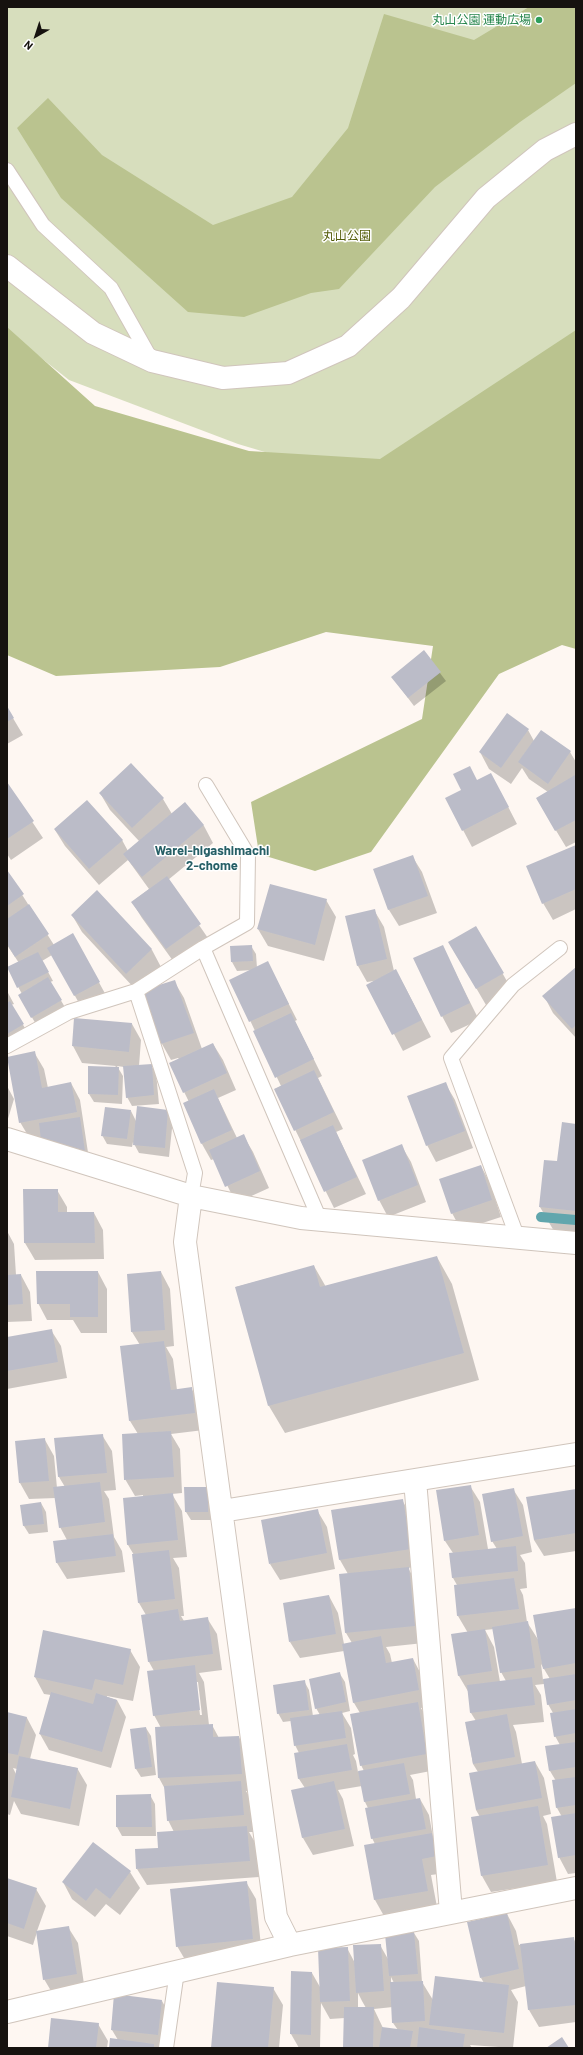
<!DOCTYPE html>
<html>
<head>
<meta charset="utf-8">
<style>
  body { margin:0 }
  #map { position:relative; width:583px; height:2055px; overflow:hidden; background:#fef7f2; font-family:Barlow,sans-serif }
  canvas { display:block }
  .frame { position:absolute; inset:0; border:8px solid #16120f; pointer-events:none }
  .north { position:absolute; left:16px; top:16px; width:40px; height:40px; -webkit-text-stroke:3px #fff; paint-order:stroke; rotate:219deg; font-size:11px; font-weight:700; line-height:16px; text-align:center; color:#16120f }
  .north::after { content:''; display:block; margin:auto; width:14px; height:18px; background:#16120f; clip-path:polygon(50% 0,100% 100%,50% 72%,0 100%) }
</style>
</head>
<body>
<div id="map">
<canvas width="583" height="2055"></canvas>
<div class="frame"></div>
<div class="north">N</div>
</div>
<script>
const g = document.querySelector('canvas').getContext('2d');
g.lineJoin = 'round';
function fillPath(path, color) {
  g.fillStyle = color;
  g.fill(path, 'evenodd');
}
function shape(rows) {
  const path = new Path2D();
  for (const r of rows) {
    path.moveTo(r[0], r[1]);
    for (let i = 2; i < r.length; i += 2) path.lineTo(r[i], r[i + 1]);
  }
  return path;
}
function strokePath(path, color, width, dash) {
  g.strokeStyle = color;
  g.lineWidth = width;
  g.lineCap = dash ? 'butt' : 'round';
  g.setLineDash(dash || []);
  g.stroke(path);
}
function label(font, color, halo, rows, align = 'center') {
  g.font = font + ' Barlow,"Noto Sans JP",sans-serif';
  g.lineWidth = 3;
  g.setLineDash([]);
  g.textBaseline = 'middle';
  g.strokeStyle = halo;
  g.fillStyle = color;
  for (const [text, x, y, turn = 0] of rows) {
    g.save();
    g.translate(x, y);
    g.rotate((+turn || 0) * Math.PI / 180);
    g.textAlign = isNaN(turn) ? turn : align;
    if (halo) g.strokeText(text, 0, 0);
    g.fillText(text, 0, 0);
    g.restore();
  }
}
fillPath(shape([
  [7,7,576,7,576,436,431,465,285,458,238,444,69,380,7,331]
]), '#d7debd');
fillPath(shape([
  [529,7,576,7,576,83,520,122,435,187,339,289,311,293,244,317,188,312,61,198,17,128,48,98,102,155,213,225,292,197,348,128,384,14,474,40],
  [7,327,95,406,249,451,380,459,576,330,576,649,562,645,499,674,371,852,315,871,259,854,251,802,422,719,433,646,326,632,220,667,56,676,7,655]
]), '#bac38f');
fillPath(shape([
  [424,652,446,681,414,706,392,677],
  [7,708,23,735,7,744],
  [528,730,534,741,570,752,576,762,576,842,566,847,537,799,548,792,529,779,522,768,511,784,489,769,480,752],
  [478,781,500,791,517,824,472,847,463,830],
  [7,784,43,838,11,860,7,854],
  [100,793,163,799,172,814,185,803,204,826,213,843,168,880,210,941,176,965,142,918,132,902,149,889,128,860,99,885,65,846,55,830,122,840,128,851,139,841,110,810],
  [576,846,576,909,553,920,543,903],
  [412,856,422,872,437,913,399,926,389,910,374,870],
  [7,871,54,945,82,951,108,999,84,1012,52,955,42,961,53,981,50,982,66,1009,37,1026,19,995,22,994,8,968,19,963,7,945],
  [97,892,152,950,161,967,136,990,82,932,72,915],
  [326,900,336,917,324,961,268,946,258,929],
  [374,910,384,927,394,971,396,971,405,987,431,1037,403,1051,368,985,374,981,367,982,358,966,346,917],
  [476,927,512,990,486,1005,450,943],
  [251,946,256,954,257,968,268,963,297,1020,295,1021,322,1076,318,1078,343,1129,336,1132,366,1194,334,1208,275,1089,281,1086,231,980,253,970,237,971,232,962,231,947],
  [442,946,479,1020,451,1033,442,1016],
  [576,968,576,1038,553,1013,544,996],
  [174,981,184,998,202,1049,213,1044,223,1060,236,1090,218,1098,237,1138,243,1135,253,1152,269,1188,236,1203,214,1159,211,1160,202,1144,189,1102,170,1063,179,1059,178,1058,171,1060,162,1044],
  [7,991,14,1004,11,1005,28,1033,7,1045],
  [75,1019,132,1024,141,1040,139,1066,151,1065,156,1073,159,1104,132,1106,127,1097,124,1067,117,1066,123,1076,122,1104,94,1102,89,1094,116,1066,82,1063,73,1046],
  [34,1052,44,1069,48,1088,71,1083,80,1100,89,1159,42,1137,30,1139,20,1122],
  [445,1083,455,1100,473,1148,436,1162,427,1145],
  [7,1086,14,1099,7,1122],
  [131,1111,136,1121,168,1111,173,1119,169,1157,139,1153,133,1142,132,1147,107,1144,102,1135],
  [576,1125,576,1240,558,1238,540,1207],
  [401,1145,411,1162,426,1202,388,1217,379,1200],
  [481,1166,490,1183,501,1217,461,1230,452,1213],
  [24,1190,57,1190,67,1207,67,1213,94,1213,103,1230,104,1259,35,1260,25,1243],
  [7,1231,14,1244,16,1275,21,1275,30,1292,32,1321,7,1322],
  [437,1257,452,1284,479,1380,285,1433,269,1406,236,1287,314,1266,326,1287],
  [98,1272,107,1289,107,1333,81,1333,73,1320,47,1320,38,1303],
  [161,1272,170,1289,174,1346,166,1347,173,1359,177,1390,191,1388,201,1405,204,1430,171,1434,180,1449,182,1493,172,1494,182,1511,187,1557,173,1558,179,1568,184,1616,181,1616,184,1621,207,1618,217,1634,222,1670,199,1673,204,1682,209,1725,212,1725,219,1738,239,1737,248,1754,250,1791,246,1791,250,1798,253,1832,249,1832,256,1844,259,1877,147,1885,137,1869,174,1832,168,1820,165,1789,159,1778,156,1728,161,1728,154,1715,154,1671,149,1662,142,1616,146,1615,139,1603,134,1555,128,1545,124,1499,143,1497,143,1495,135,1496,125,1479,138,1434,130,1421,140,1345,132,1332],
  [196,1682,198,1682,202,1715,200,1715],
  [51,1330,61,1346,67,1378,7,1389,7,1339],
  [102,1435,112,1451,116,1490,104,1491,109,1499,114,1537,122,1551,125,1572,67,1579,57,1563,67,1540,60,1527,56,1498,29,1499,20,1483,45,1440,54,1456,57,1488,65,1487,59,1477,55,1439],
  [470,1486,480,1502,488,1549,497,1549,492,1541,513,1489,523,1505,532,1552,520,1555,525,1563,527,1588,520,1589,523,1595,527,1622,539,1641,576,1609,576,1873,568,1874,559,1857,562,1817,557,1808,556,1781,550,1771,560,1745,555,1736,553,1713,548,1704,544,1684,535,1685,541,1695,544,1722,513,1725,516,1732,522,1764,535,1762,544,1778,551,1814,543,1816,547,1824,557,1882,491,1892,482,1876,480,1817,476,1810,478,1772,473,1764,466,1723,476,1721,471,1713,469,1693,459,1676,453,1635,468,1633,458,1616,457,1585,453,1578,450,1553,453,1553,445,1541],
  [494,1629,501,1672,506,1681,500,1682,494,1647,485,1630],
  [541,1664,550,1679,543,1680],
  [207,1488,213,1520,191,1520,186,1512],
  [576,1490,576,1551,544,1556,534,1540],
  [402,1500,412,1517,420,1566,408,1568,418,1585,424,1643,386,1647,390,1654,392,1663,413,1659,422,1676,428,1707,421,1708,427,1719,436,1770,410,1775,413,1780,416,1799,420,1799,429,1815,433,1837,442,1851,446,1873,431,1875,437,1907,384,1916,375,1900,365,1846,375,1844,372,1838,368,1808,365,1802,362,1786,338,1790,343,1799,354,1846,313,1855,303,1838,292,1791,305,1788,299,1779,295,1754,299,1753,295,1745,291,1721,283,1722,278,1713,304,1681,309,1690,313,1716,320,1715,316,1708,340,1674,345,1682,350,1711,342,1713,351,1728,355,1754,353,1755,356,1761,358,1772,364,1771,361,1765,360,1713,354,1703,344,1651,300,1658,290,1642,329,1596,338,1613,344,1644,352,1643,346,1633,348,1574,340,1560,332,1511],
  [41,1503,46,1512,48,1532,29,1534,24,1526,21,1506],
  [317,1510,327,1527,335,1569,280,1580,270,1564],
  [130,1650,140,1667,133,1701,107,1696,107,1697,117,1700,126,1717,111,1768,49,1750,40,1734,51,1695,44,1694,35,1677],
  [7,1713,27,1718,36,1735,30,1759,77,1768,87,1785,79,1826,21,1814,14,1801,10,1815,7,1814],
  [13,1768,17,1769,16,1774],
  [146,1728,151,1736,156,1775,141,1777,136,1769],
  [150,1795,155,1804,156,1836,122,1836,117,1827,117,1796],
  [130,1872,140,1888,120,1915,106,1904,95,1917,72,1899,63,1882],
  [7,1879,36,1889,46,1906,37,1931,68,1927,78,1943,85,1991,54,1996,44,1979,37,1932,33,1945,7,1936],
  [246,1882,256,1899,262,1955,187,1963,177,1946],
  [507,1914,516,1931,519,1945,573,1938,576,1943,576,2022,539,2027,529,2010,526,1986,511,1990,518,2002,513,2048,470,2045,472,2048,344,2048,345,2018,330,2019,321,2003,320,2048,299,2048,291,2034,292,1972,312,1973,320,1987,347,1948,355,1963,380,1945,388,1959,414,1933,419,1941,422,1982,433,2000,484,1983,481,1978],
  [391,1977,394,1983,391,1983],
  [358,1993,362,2001,366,2008,358,2008],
  [393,2007,393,2023,398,2030,383,2028,374,2009],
  [273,1988,283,2005,279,2048,212,2048],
  [162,2001,171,2017,168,2048,110,2048,118,2040,112,2030],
  [98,2024,108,2041,107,2048,49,2048]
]), '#0003');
strokePath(shape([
  [541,1217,576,1220]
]), '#61a6ad', 10);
fillPath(shape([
  [424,650,441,672,408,698,391,677],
  [7,706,14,718,7,722],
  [507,713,529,729,501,768,479,752],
  [541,730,571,751,548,784,518,762],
  [131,763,164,798,132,828,99,793],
  [470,766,477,780,491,773,509,807,462,831,445,798,461,790,453,774],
  [575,775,576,820,555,831,536,798],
  [7,782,34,821,7,839],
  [87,800,123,840,89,869,54,829],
  [185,802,204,825,142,877,123,854],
  [576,845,576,889,542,904,526,866],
  [413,855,428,896,388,910,373,869],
  [7,870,24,894,7,906],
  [167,876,201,924,166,949,131,902],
  [270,884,327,899,315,945,257,929],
  [97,890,152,949,126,974,71,915],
  [29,904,49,934,15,957,7,944,7,919],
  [375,909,387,959,357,966,345,916],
  [476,926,504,973,476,989,448,942],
  [73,933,100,982,74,996,47,948],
  [252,945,253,961,231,962,230,946],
  [443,945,470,1003,441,1017,413,958],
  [38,952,49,972,17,988,7,967],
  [268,961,289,1004,249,1022,229,980],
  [576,967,576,1025,572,1029,542,996],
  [396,969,422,1020,392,1035,366,985],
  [48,977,62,1000,31,1018,18,995],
  [175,980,194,1033,161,1044,143,990],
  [10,1001,24,1024,7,1034,7,1003],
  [291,1013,314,1059,275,1078,253,1031],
  [74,1018,132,1023,129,1052,72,1046],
  [213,1043,227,1073,183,1093,169,1063],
  [35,1051,42,1088,71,1082,77,1112,19,1123,7,1057],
  [152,1064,154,1095,126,1098,123,1066],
  [88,1066,119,1067,118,1095,88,1094],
  [314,1070,334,1112,294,1131,274,1089],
  [446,1082,465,1131,426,1146,407,1096],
  [214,1089,232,1130,201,1144,183,1103],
  [137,1106,168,1110,165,1148,133,1145],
  [105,1107,131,1110,127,1139,101,1136],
  [80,1117,85,1151,41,1140,39,1123],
  [562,1122,576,1124,576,1211,539,1207,544,1160,557,1161],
  [333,1125,357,1177,324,1192,300,1140],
  [244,1134,260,1171,225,1187,209,1150],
  [402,1144,418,1185,378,1201,362,1160],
  [481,1165,492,1200,451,1214,439,1179],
  [23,1189,58,1189,58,1212,94,1212,95,1243,24,1243],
  [437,1256,464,1353,268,1406,235,1287,314,1265,320,1287],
  [36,1271,98,1271,98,1317,70,1317,70,1304,37,1304],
  [161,1271,165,1330,131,1332,127,1274],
  [21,1274,23,1304,7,1305,7,1275],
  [52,1329,58,1362,7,1371,7,1337],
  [164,1341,171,1390,192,1387,195,1413,129,1421,120,1346],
  [171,1431,174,1477,124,1480,122,1434],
  [103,1434,107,1473,58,1477,54,1438],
  [45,1438,49,1481,19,1483,15,1441],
  [100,1482,105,1522,59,1528,53,1487],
  [471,1485,479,1535,444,1541,436,1490],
  [184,1487,208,1487,208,1512,185,1512],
  [514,1488,523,1536,491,1542,482,1494],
  [576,1489,576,1533,534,1540,526,1497],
  [173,1493,178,1540,127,1545,123,1498],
  [403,1499,411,1549,339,1560,331,1510],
  [41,1502,44,1524,23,1526,20,1505],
  [318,1509,327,1553,269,1564,261,1520],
  [113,1534,116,1556,56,1563,53,1541],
  [516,1546,518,1571,452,1578,449,1553],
  [169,1550,175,1599,138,1603,132,1554],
  [409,1567,415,1626,345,1633,339,1574],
  [514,1578,519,1609,457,1616,454,1585],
  [329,1595,336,1634,289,1642,283,1603],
  [576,1608,576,1663,543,1669,533,1615],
  [178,1609,180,1621,208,1617,213,1654,148,1662,141,1615],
  [528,1621,535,1668,500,1673,492,1627],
  [485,1629,492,1671,458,1676,451,1634],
  [43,1630,131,1649,123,1685,95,1679,92,1690,34,1677],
  [381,1636,386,1663,413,1658,419,1690,353,1703,342,1644],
  [195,1665,200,1710,153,1716,147,1671],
  [340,1672,346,1702,315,1709,309,1679],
  [576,1674,576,1700,547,1705,543,1679],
  [532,1677,535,1705,470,1713,467,1685],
  [305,1680,309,1710,277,1714,273,1685],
  [51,1692,93,1704,96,1693,117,1700,102,1752,39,1734],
  [418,1702,427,1754,360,1766,350,1714],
  [576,1709,576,1733,554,1737,550,1713],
  [342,1711,346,1738,294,1746,290,1718],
  [7,1712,27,1717,18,1755,7,1753],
  [507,1714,515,1757,473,1764,465,1722],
  [213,1724,213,1737,239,1736,242,1774,158,1778,155,1727],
  [146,1727,152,1767,135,1769,130,1729],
  [576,1742,576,1767,549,1771,545,1746],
  [347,1744,352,1770,298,1779,294,1753],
  [19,1756,78,1768,70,1809,11,1797],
  [535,1761,542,1798,476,1810,469,1773],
  [404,1763,410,1794,364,1802,358,1771],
  [576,1777,576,1805,556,1808,552,1780],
  [241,1781,244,1815,167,1821,164,1786],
  [334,1781,345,1829,302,1838,291,1790],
  [151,1794,152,1827,116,1827,116,1795],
  [420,1798,426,1829,371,1839,365,1808],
  [538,1806,548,1865,481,1876,471,1817],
  [576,1813,576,1855,558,1858,551,1817],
  [247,1826,250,1861,136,1869,135,1849,158,1848,157,1832],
  [432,1833,437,1856,422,1859,428,1891,374,1900,364,1845],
  [93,1842,131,1871,110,1899,96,1888,86,1901,62,1882],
  [7,1878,37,1888,24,1929,7,1923],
  [247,1881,253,1939,176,1947,170,1889],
  [507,1913,519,1969,480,1978,467,1922],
  [69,1926,77,1974,43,1980,36,1931],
  [414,1932,418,1974,389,1976,385,1934],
  [574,1937,576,1955,576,2005,528,2010,520,1944],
  [381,1944,384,1991,356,1993,353,1945],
  [348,1947,350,2001,320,2002,318,1948],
  [291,1971,312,1972,311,2035,290,2034],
  [435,1976,509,1985,504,2033,429,2025],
  [423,1981,425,2021,392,2023,390,1982],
  [217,1982,274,1987,268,2048,211,2048],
  [114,1994,162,2000,158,2035,111,2030],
  [344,2007,374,2007,373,2048,343,2048],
  [51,2018,99,2023,96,2048,48,2048],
  [382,2027,413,2031,410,2048,379,2048],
  [419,2027,465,2034,463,2048,417,2048],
  [562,2037,569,2048,546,2048],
  [110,2038,154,2044,154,2048,109,2048]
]), '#bbbcc8');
const lane = shape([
  [7,170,43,225,111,288,152,361],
  [203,948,320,1220],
  [136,991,195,1173,191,1196],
  [7,1046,69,1012,136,991,203,948,247,923,248,855,206,785],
  [518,1239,451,1058,513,985,560,948],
  [166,2048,177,1971]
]);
const street = shape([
  [7,266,93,333,152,361,223,378,288,373,348,346,401,298,486,198,545,150,576,134],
  [7,1139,191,1196,301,1218,576,1243],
  [191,1196,185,1242,276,1917,290,1945],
  [415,1480,451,1912],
  [222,1511,576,1454],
  [7,2012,290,1945,576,1888]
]);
strokePath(lane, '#d0c5bc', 16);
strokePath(street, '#d0c5bc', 24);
strokePath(lane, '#fff', 14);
strokePath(street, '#fff', 22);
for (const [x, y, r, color] of [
  [539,20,4,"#2e9e5b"]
]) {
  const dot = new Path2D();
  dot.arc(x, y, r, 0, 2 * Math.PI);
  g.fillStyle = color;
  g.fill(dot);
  strokePath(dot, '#fff', 1.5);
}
label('12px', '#27864d', '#fff', [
  ["丸山公園 運動広場",531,20]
], 'right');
label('12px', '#535c08', '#fff', [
  ["丸山公園",347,236]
]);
label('bold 13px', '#265f66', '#fff', [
  ["Warei-higashimachi",212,851],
  ["2-chome",212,866]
]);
</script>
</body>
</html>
